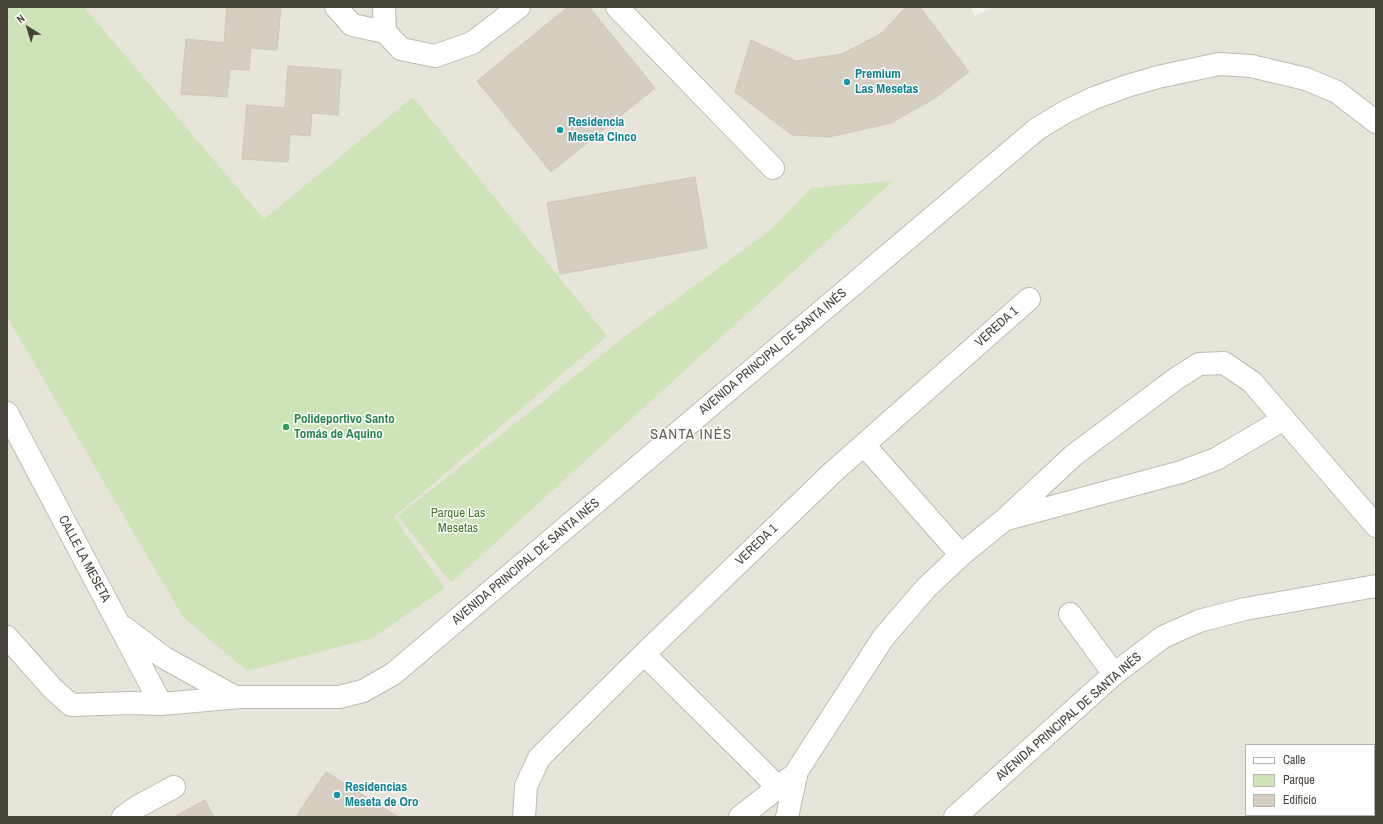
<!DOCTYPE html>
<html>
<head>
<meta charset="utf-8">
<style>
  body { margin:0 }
  #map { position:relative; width:1383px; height:824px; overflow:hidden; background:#f4f2eb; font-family:"Archivo Narrow",sans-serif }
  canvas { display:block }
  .frame { position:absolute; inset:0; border:8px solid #484339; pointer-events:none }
  .legend { position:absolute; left:1245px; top:744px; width:130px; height:72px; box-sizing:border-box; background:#fff; border:1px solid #b6b4b0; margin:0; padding:5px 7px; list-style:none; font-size:12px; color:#484339 }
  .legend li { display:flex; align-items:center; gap:8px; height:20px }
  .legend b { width:20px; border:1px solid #b6b4b0 }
  .north { position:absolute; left:8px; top:8px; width:40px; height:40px; -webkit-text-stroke:3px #fff; paint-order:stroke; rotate:322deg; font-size:11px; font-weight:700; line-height:16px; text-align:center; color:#484339 }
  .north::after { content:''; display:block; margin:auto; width:14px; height:18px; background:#484339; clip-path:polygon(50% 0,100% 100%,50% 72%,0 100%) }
</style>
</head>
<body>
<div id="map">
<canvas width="1383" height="824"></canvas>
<div class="frame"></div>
<ul class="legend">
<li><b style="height:5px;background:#fff"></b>Calle</li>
<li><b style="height:11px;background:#cee4b8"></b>Parque</li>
<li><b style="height:11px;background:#d5cec1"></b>Edificio</li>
</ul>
<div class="north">N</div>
</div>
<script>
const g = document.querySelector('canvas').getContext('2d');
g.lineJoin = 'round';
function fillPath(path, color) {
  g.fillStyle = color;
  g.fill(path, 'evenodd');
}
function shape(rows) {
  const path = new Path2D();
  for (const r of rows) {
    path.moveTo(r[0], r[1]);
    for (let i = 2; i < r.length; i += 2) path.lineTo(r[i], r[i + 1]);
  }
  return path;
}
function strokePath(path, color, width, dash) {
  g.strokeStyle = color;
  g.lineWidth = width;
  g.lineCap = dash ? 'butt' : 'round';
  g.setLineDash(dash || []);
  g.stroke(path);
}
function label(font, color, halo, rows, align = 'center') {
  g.font = font + ' "Archivo Narrow",sans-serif';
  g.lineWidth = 3;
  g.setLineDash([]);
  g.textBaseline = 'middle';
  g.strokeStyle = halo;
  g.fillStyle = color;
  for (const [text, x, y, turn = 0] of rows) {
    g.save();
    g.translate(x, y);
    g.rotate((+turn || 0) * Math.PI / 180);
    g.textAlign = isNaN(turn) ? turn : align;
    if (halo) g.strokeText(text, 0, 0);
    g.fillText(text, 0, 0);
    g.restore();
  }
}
fillPath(shape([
  [7,7,971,7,975,16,993,7,1376,7,1376,817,7,817],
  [1246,745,1374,745,1374,815,1246,815]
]), '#e7e4da');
fillPath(shape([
  [7,7,84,7,264,219,413,97,607,336,394,517,445,588,373,638,247,671,183,617,7,317],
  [893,181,451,583,398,516,628,334,768,232,811,188]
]), '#cee4b8');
const building = shape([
  [227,7,281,7,277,50,251,48,249,70,230,69,227,97,181,94,186,39,224,43,227,7],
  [568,7,589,7,655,88,551,172,477,81,568,7],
  [906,7,920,7,969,72,935,98,891,123,829,137,792,135,735,92,751,40,796,61,842,54,882,33,906,7],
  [288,66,341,70,338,115,312,113,310,136,290,134,288,162,242,159,247,105,285,108,288,66],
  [695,177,707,248,560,274,547,203,695,177],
  [326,772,398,817,296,817,326,772],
  [205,800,214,817,174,817,205,800]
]);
fillPath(building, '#d5cec1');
strokePath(building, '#cfc6b5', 1);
const street = shape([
  [336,7,352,25,385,32,401,49,435,56,472,43,519,7],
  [384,7,385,32],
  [617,7,773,168],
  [7,413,161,704],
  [864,445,961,555],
  [1007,519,1181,472,1216,459,1284,419],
  [1070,614,1114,674],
  [125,628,163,657,235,697],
  [7,637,53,689,71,705,131,703,161,704,241,697,339,697,363,691,393,674,1037,129,1065,112,1094,98,1127,86,1158,77,1219,64,1251,66,1306,79,1337,92,1376,122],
  [644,654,779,788],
  [123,817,137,807,174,787],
  [524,817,526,786,539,758,644,654,833,472,1029,299],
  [740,817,790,778],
  [787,817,797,771,883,638,926,588,961,555,1004,520,1074,455,1177,378,1199,364,1224,363,1252,382,1376,526],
  [955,817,1114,674,1163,637,1199,621,1245,609,1376,586]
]);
strokePath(street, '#bfbaae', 24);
strokePath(street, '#fff', 22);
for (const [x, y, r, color] of [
  [847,82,4,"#0f9aa8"],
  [560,130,4,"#0f9aa8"],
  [286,427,4,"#2e9e5b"],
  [337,795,4,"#0f9aa8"]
]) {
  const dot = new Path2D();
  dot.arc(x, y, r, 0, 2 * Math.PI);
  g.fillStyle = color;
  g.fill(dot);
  strokePath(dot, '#fff', 1.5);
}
label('bold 13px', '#0d838f', '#fff', [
  ["Premium",855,75],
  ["Las Mesetas",855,90],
  ["Residencia",568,123],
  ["Meseta Cinco",568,138],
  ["Residencias",345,788],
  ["Meseta de Oro",345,803]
], 'left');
label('13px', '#484339', '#fff', [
  ["VEREDA 1",997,327,-42],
  ["AVENIDA PRINCIPAL DE SANTA INÉS",773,352,-40],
  ["VEREDA 1",757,545,-44],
  ["CALLE LA MESETA",84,559,62],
  ["AVENIDA PRINCIPAL DE SANTA INÉS",526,562,-40],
  ["AVENIDA PRINCIPAL DE SANTA INÉS",1069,717,-41]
]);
label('bold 13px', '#27864d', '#fff', [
  ["Polideportivo Santo",294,420],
  ["Tomás de Aquino",294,435]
], 'left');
label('13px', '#477531', '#fff', [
  ["Parque Las",458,514],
  ["Mesetas",458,529]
]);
g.letterSpacing = '1px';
label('15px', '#6a6152', '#fff', [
  ["SANTA INÉS",691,435]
]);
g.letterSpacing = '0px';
</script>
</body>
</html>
